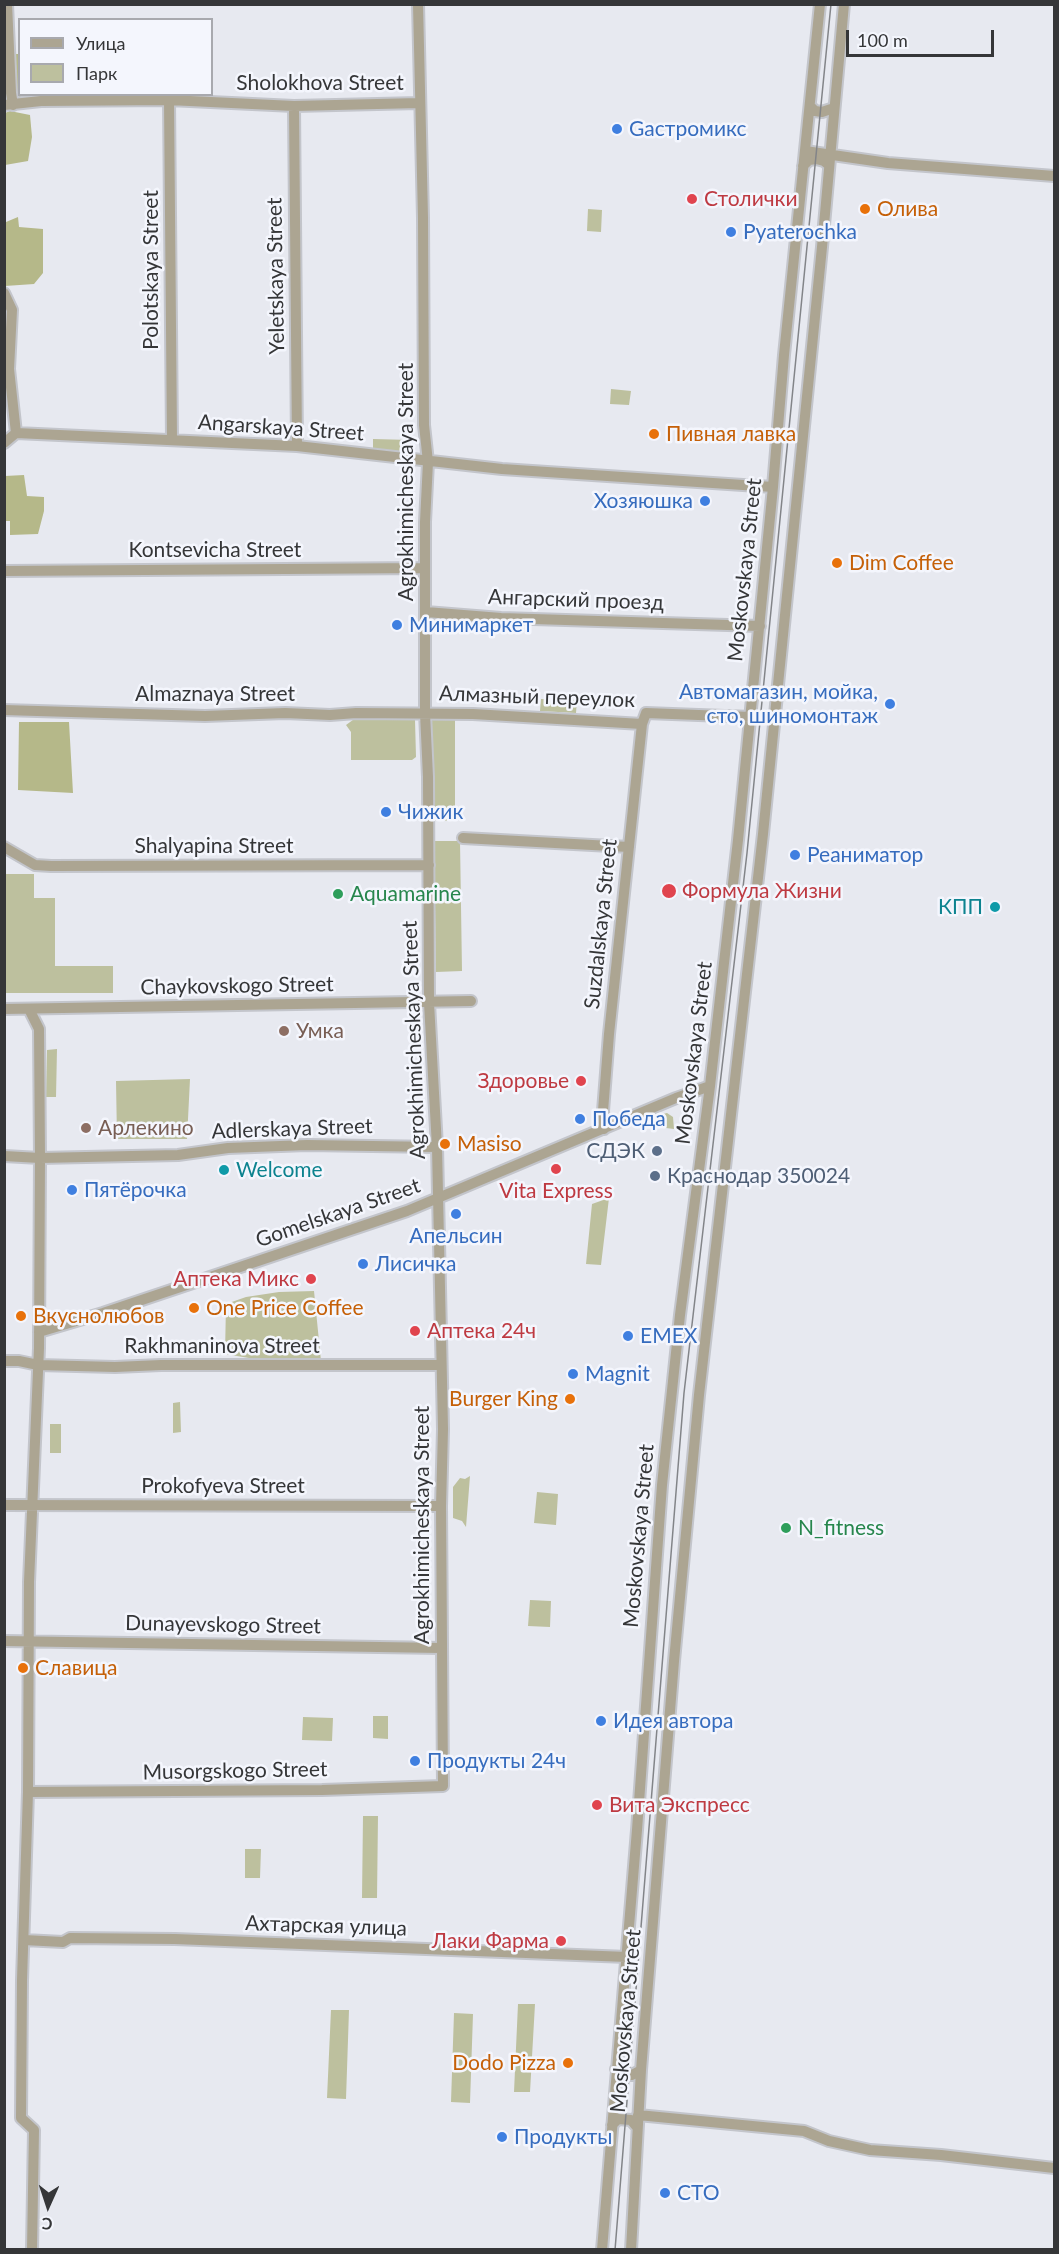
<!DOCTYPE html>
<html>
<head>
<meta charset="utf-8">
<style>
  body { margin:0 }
  #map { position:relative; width:1059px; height:2254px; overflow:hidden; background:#e7e9f0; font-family:Lato,sans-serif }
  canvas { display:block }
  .frame { position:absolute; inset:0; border:6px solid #353638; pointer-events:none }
  .legend { position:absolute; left:18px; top:18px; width:195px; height:78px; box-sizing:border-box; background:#f4f6fd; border:2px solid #a8a9ae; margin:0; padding:8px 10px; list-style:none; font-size:18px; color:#353638 }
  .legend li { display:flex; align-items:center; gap:12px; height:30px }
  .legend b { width:30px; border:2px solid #a8a9ae }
  .north { position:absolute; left:18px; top:2176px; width:60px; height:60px; -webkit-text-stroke:4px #f4f6fd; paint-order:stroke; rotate:183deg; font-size:16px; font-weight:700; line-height:24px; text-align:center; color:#353638 }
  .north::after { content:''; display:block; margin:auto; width:21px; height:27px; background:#353638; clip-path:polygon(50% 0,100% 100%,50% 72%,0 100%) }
  .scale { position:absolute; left:846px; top:30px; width:148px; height:27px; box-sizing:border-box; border:3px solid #353638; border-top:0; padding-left:8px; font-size:18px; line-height:21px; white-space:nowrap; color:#353638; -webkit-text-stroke:4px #f4f6fd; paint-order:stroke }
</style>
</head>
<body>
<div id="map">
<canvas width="1059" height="2254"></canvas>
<div class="frame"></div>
<ul class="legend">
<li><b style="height:8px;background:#aca592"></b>Улица</li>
<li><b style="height:16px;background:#bdc09e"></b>Парк</li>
</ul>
<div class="north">С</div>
<div class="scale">100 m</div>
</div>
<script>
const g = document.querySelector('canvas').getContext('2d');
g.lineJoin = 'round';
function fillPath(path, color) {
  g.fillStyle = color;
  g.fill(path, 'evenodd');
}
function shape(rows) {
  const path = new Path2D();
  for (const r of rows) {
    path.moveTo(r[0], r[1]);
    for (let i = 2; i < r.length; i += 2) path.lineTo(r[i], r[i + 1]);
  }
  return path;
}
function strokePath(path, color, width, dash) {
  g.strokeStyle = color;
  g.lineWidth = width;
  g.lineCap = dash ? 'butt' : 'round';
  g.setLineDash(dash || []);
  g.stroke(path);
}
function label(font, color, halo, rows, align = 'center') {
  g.font = font + ' Lato,sans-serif';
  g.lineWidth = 5;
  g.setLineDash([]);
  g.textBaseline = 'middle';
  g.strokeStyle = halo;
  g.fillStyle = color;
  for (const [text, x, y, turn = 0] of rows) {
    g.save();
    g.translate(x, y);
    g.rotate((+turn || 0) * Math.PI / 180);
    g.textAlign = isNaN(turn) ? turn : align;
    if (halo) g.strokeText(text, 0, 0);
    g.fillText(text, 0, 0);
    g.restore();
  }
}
fillPath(shape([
  [588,209,602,210,601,232,587,231],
  [611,389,631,391,629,405,610,404],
  [373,439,411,440,411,452,409,455,373,453],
  [541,699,577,700,576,713,540,711],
  [361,714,405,715,415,720,416,757,412,760,351,760,351,732,346,725],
  [432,717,455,717,455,821,430,820,432,820],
  [434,841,460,841,462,971,436,972],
  [6,874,34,874,34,898,55,898,55,966,113,966,113,993,6,993],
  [57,1049,56,1097,46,1097,47,1050],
  [190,1079,187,1139,117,1139,116,1081],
  [667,1113,673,1117,674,1129,642,1125,642,1122,648,1118],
  [609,1198,601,1265,586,1264,592,1204],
  [314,1291,321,1361,267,1361,225,1354,226,1304,246,1297,279,1292],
  [180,1402,181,1432,173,1433,173,1403],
  [50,1424,61,1424,61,1453,50,1453],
  [470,1476,466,1527,462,1521,453,1518,453,1487,460,1478,465,1479],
  [537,1492,558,1494,556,1525,534,1523],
  [530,1600,551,1601,550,1627,528,1626],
  [373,1716,388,1716,388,1739,373,1738],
  [303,1717,333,1718,332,1741,302,1740],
  [363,1816,378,1816,377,1898,362,1898],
  [245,1849,261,1849,260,1878,245,1878],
  [518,2004,535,2004,530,2092,514,2092],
  [331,2010,349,2010,346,2099,327,2098],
  [454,2013,473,2014,470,2103,451,2102]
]), '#bdc09e');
fillPath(shape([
  [12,54,19,54,20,94,63,95,66,103,20,102,14,82],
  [10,111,30,115,32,137,28,161,5,165,5,113],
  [18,217,19,227,43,229,43,273,34,284,5,286,6,222],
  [24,475,27,496,44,497,44,511,38,534,10,535,10,521,5,521,5,476],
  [19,722,69,722,73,793,18,790]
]), '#b5b889');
const minor = shape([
  [7,4,11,93,13,105],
  [169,100,172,440],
  [4,105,41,101,169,100,294,106,419,103],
  [294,106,297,446],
  [810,106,815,111,822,112,834,108],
  [805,151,888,163,1054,176],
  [803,166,809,160,816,159,824,161,829,165],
  [4,293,12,310,9,369,16,433],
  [4,443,16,433,297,446,502,469,773,487],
  [4,571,425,568],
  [426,612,501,618,760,626],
  [4,710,205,716,285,713,330,715,356,713,473,714,642,724],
  [463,838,629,847],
  [4,847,35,865,51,866,429,865],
  [4,1009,471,1001],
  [29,1009,39,1029,40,1158,39,1348,29,1582,28,1792,22,1980,21,2118,34,2130,32,2250],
  [604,1129,603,1111,609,1034,642,724,646,713,751,717],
  [4,1156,40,1158,178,1155,228,1148,307,1145,437,1147],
  [39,1332,103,1313,407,1211,676,1098,710,1086],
  [4,1361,19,1361,38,1365,115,1367,161,1365,441,1365],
  [4,1505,441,1506],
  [4,1641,441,1648],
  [28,1792,322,1790,443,1786,441,1506,443,1429,437,1147,429,1003,428,777,425,713,425,522,428,462,424,425,423,218,418,4],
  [24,1940,63,1942,70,1938,175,1939,627,1957],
  [616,2069,623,2074,632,2075,641,2070],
  [638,2115,804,2131,829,2141,870,2150,941,2155,1054,2168],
  [612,2125,618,2119,631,2120,637,2127],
  [602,2250,637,1830,662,1485,680,1315,710,1086,738,840,773,487,784,355,820,4],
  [631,2250,641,2070,674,1661,699,1395,763,834,822,247,844,4]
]);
strokePath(minor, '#c3c5cb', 14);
strokePath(minor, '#aca592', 10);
strokePath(shape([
  [615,2250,684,1393,747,853,831,4]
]), '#828488', 1.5);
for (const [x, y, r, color] of [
  [617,129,6,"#3f7fe0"],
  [692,199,6,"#e0444e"],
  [865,209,6,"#e8710a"],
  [731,232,6,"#3f7fe0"],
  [654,434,6,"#e8710a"],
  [705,501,6,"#3f7fe0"],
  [837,563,6,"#e8710a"],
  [397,625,6,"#3f7fe0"],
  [890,704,6,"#3f7fe0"],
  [386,812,6,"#3f7fe0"],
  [795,855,6,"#3f7fe0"],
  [669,891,8,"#e0444e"],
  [338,894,6,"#2e9e5b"],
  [995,907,6,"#0f9aa8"],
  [284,1031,6,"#8d6e63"],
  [581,1081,6,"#e0444e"],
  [580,1119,6,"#3f7fe0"],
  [86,1128,6,"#8d6e63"],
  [445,1144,6,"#e8710a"],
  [657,1151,6,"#5c6f8a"],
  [556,1169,6,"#e0444e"],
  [224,1170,6,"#0f9aa8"],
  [655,1176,6,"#5c6f8a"],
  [72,1190,6,"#3f7fe0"],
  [456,1214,6,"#3f7fe0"],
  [363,1264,6,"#3f7fe0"],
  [311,1279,6,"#e0444e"],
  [194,1308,6,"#e8710a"],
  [21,1316,6,"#e8710a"],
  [415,1331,6,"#e0444e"],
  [628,1336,6,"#3f7fe0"],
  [573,1374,6,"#3f7fe0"],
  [570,1399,6,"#e8710a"],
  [786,1528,6,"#2e9e5b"],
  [23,1668,6,"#e8710a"],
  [601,1721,6,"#3f7fe0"],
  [415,1761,6,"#3f7fe0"],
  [597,1805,6,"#e0444e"],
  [561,1941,6,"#e0444e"],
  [568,2063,6,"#e8710a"],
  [502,2137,6,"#3f7fe0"],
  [665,2193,6,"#3f7fe0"]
]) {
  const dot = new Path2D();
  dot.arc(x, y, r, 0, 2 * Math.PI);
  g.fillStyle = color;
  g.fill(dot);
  strokePath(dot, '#f4f6fd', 2);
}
label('21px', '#353638', '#f4f6fd', [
  ["Sholokhova Street",320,83],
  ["Polotskaya Street",151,270,-90],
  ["Yeletskaya Street",276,276,-91],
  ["Angarskaya Street",281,428,4],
  ["Agrokhimicheskaya Street",406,482,-90],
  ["Kontsevicha Street",215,550],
  ["Moskovskaya Street",745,570,-84],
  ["Ангарский проезд",576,600,2],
  ["Almaznaya Street",215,694],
  ["Алмазный переулок",537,697,2],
  ["Shalyapina Street",214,846],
  ["Suzdalskaya Street",601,924,-84],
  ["Chaykovskogo Street",237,986,-1],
  ["Agrokhimicheskaya Street",414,1040,-92],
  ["Moskovskaya Street",694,1053,-83],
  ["Adlerskaya Street",292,1129,-2],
  ["Gomelskaya Street",338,1213,-19],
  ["Rakhmaninova Street",222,1346],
  ["Prokofyeva Street",223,1486],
  ["Agrokhimicheskaya Street",422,1525,-90],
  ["Moskovskaya Street",639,1536,-85],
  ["Dunayevskogo Street",223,1625,1],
  ["Musorgskogo Street",235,1771,-1],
  ["Ахтарская улица",326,1926,2],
  ["Moskovskaya Street",626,2021,-85]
]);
label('21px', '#366cbe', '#f4f6fd', [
  ["Gастромикс",629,129],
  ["Pyaterochka",743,232],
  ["Хозяюшка",693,501,"right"],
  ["Минимаркет",409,625],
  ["Автомагазин, мойка,",878,692,"right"],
  ["сто, шиномонтаж",878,716,"right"],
  ["Чижик",398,812],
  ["Реаниматор",807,855],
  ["Победа",592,1119],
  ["Пятёрочка",84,1190],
  ["Апельсин",456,1236,"center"],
  ["Лисичка",375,1264],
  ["EMEX",640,1336],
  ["Magnit",585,1374],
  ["Идея автора",613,1721],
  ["Продукты 24ч",427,1761],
  ["Продукты",514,2137],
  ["СТО",677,2193]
], 'left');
label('21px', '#be3a42', '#f4f6fd', [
  ["Столички",704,199],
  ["Формула Жизни",682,891],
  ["Здоровье",569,1081,"right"],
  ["Vita Express",556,1191,"center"],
  ["Аптека Микс",299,1279,"right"],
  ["Аптека 24ч",427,1331],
  ["Вита Экспресс",609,1805],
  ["Лаки Фарма",549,1941,"right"]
], 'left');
label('21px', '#c56008', '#f4f6fd', [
  ["Олива",877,209],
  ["Пивная лавка",666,434],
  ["Dim Coffee",849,563],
  ["Masiso",457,1144],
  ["One Price Coffee",206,1308],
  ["Вкуснолюбов",33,1316],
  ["Burger King",558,1399,"right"],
  ["Славица",35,1668],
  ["Dodo Pizza",556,2063,"right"]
], 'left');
label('21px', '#27864d', '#f4f6fd', [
  ["Aquamarine",350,894],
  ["N_fitness",798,1528]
], 'left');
label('21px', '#0d838f', '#f4f6fd', [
  ["КПП",983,907],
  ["Welcome",236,1170,"left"]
], 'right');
label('21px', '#785e54', '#f4f6fd', [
  ["Умка",296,1031],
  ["Арлекино",98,1128]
], 'left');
label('21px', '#4e5e75', '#f4f6fd', [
  ["СДЭК",645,1151],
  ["Краснодар 350024",667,1176,"left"]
], 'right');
</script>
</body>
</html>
